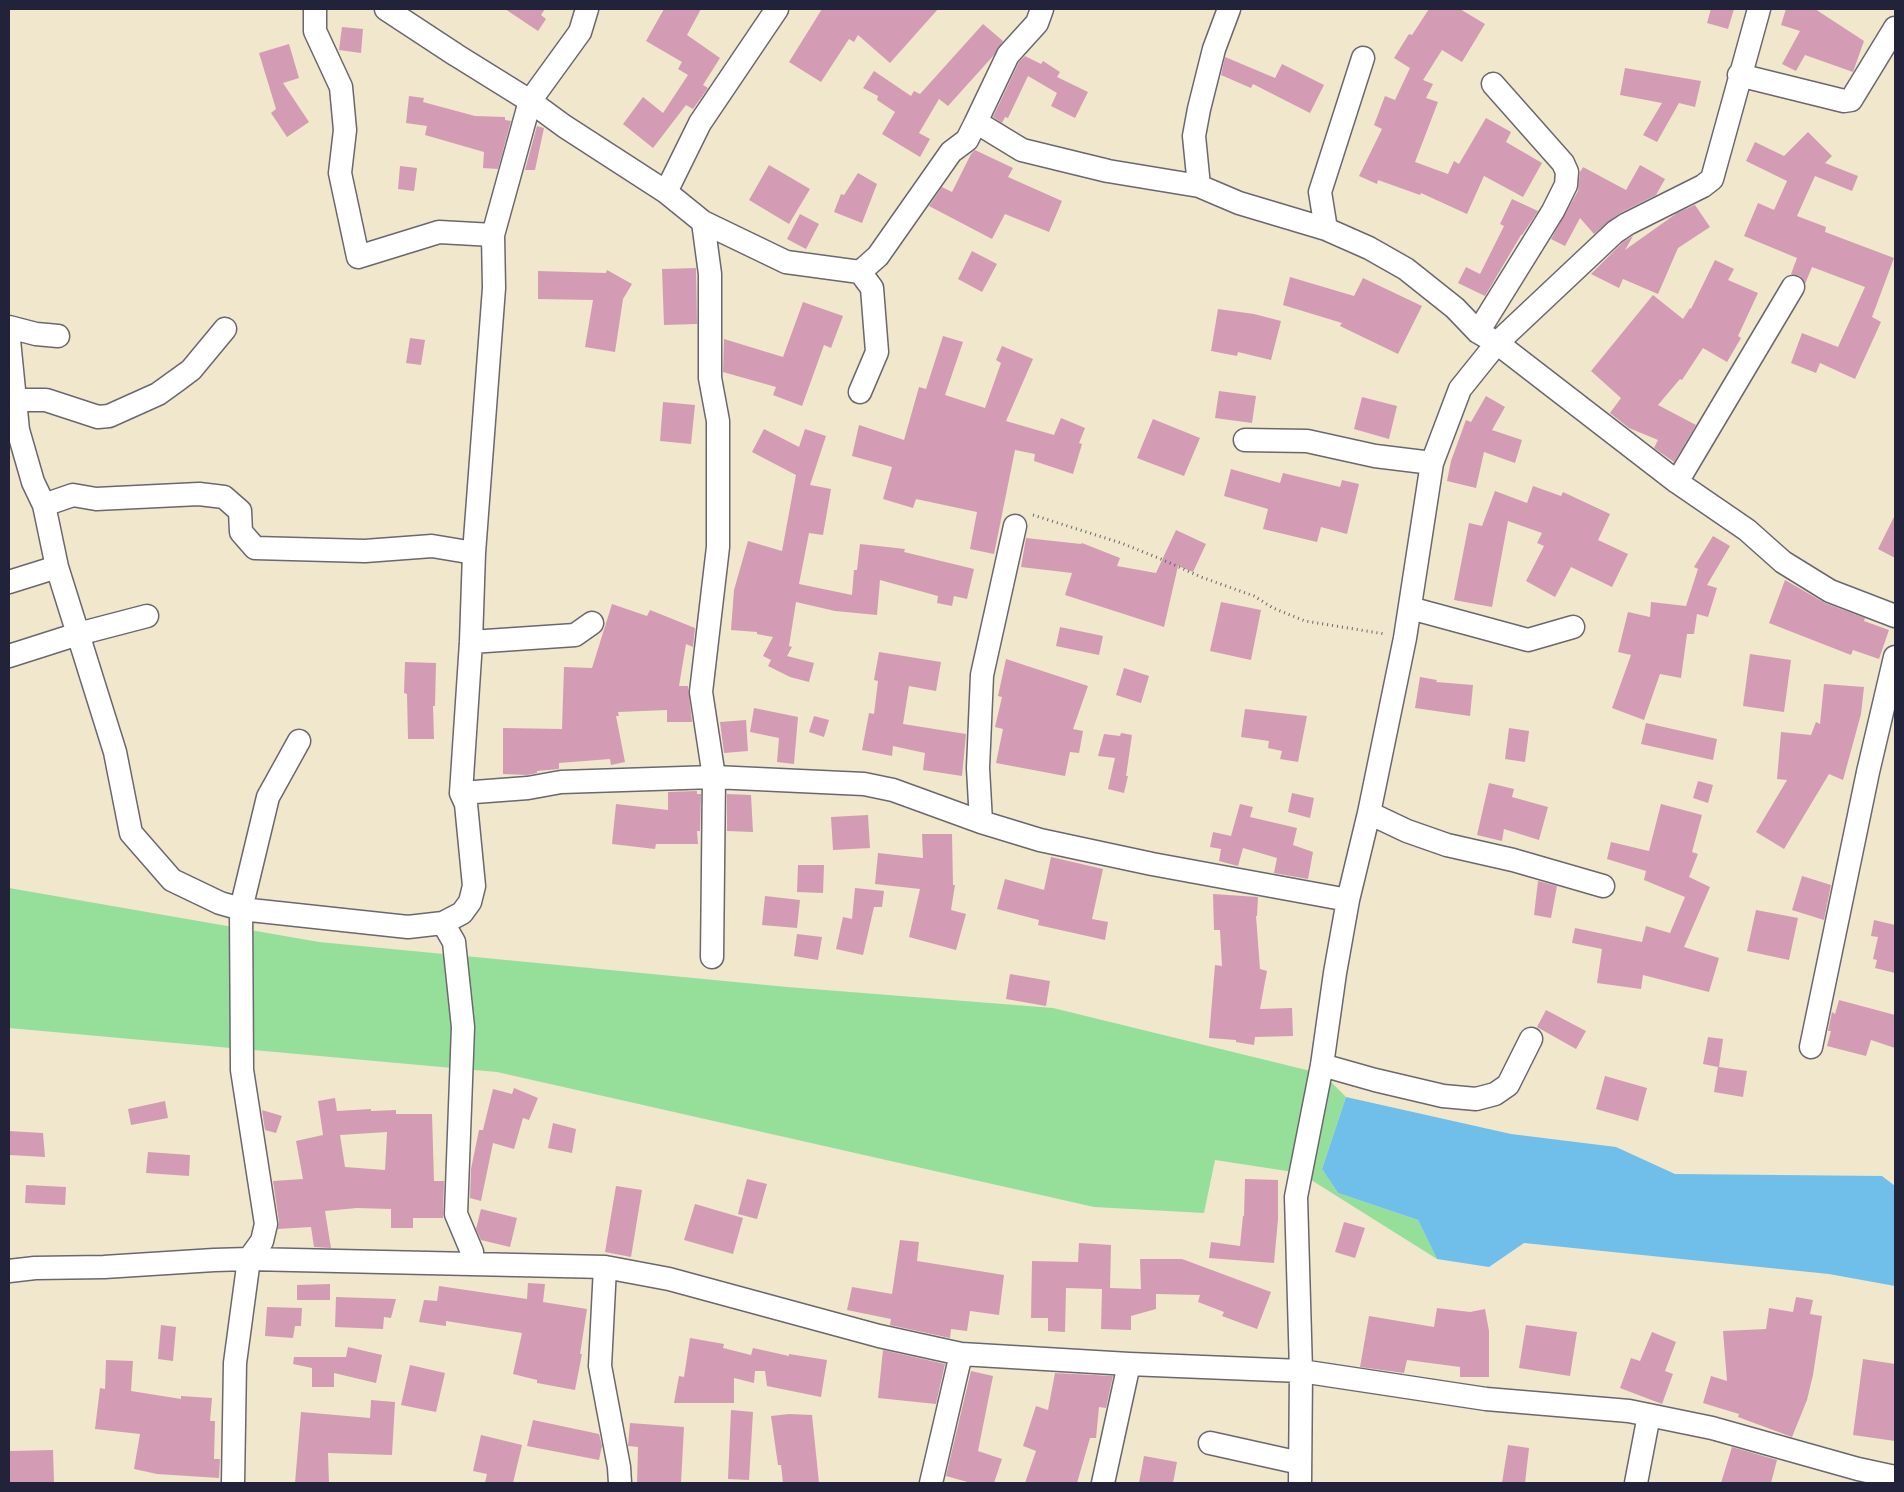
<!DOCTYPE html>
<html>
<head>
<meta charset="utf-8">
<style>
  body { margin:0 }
  #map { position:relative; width:1904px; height:1492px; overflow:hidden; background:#f0e7cc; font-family:Sriracha,sans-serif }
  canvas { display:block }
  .frame { position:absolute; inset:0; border:10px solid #22223b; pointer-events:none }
</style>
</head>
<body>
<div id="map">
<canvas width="1904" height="1492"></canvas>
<div class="frame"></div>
</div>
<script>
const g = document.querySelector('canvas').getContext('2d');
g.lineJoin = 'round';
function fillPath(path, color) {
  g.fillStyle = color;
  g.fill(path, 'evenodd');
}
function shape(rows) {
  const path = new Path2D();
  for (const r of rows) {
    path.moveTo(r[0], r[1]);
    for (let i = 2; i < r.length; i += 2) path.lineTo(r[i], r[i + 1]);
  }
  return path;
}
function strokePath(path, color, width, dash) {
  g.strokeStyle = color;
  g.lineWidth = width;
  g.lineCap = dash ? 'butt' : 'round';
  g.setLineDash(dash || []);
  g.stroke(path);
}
fillPath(shape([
  [9,888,319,942,787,987,1053,1008,1323,1074,1346,1097,1322,1169,1338,1193,1418,1220,1437,1259,1300,1173,1215,1160,1204,1213,1094,1207,497,1072,9,1028]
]), '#96df9a');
fillPath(shape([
  [1346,1097,1511,1134,1616,1147,1675,1174,1882,1176,1895,1186,1895,1286,1829,1274,1524,1243,1489,1267,1437,1259,1418,1220,1338,1193,1322,1169]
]), '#6fbfea');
fillPath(shape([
  [505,9,545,9,541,15,546,19,538,31],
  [664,9,701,9,687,35,720,58,703,85,708,88,693,109,686,105,653,148,623,124,643,97,663,113,688,75,678,69,682,62,646,41],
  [822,9,938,9,890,63,858,35,854,42,849,39,821,82,789,62],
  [1429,9,1460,9,1485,24,1462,62,1442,50,1423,80,1433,84,1426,98,1438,102,1415,162,1448,174,1454,161,1459,164,1486,118,1511,132,1506,142,1542,163,1523,197,1484,176,1467,214,1421,193,1420,195,1378,180,1377,184,1359,176,1382,129,1374,125,1385,96,1395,100,1410,68,1394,58,1409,34,1412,35],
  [1711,9,1734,9,1728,29,1707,23],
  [1786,9,1815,9,1864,41,1853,72,1805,55,1796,71,1782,64,1800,31,1781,25],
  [983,24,1003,41,994,55,948,106,939,99,919,133,930,139,920,157,882,134,895,112,877,100,878,96,863,88,874,71,911,96,914,91,920,94],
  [342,27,363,29,361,53,339,50],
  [289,44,299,78,283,83,309,122,287,137,271,113,276,109,259,53],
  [1025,56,1041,64,1043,61,1060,72,1057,77,1088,92,1075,118,1051,106,1057,93,1028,76,1008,118,1005,117,1002,123,993,117,1019,62],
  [1225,57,1275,78,1282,64,1324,85,1310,113,1253,84,1251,88,1221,75],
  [1625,68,1701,81,1695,107,1679,103,1657,142,1643,135,1662,103,1620,95],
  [409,96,424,98,423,102,475,116,505,117,505,120,511,121,498,169,483,168,484,152,425,135,427,126,406,123],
  [537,126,544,128,535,170,525,170],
  [1808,132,1832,156,1825,163,1858,176,1852,191,1815,176,1797,216,1826,227,1825,232,1894,258,1872,317,1881,322,1855,379,1820,363,1816,373,1791,363,1802,333,1838,347,1865,287,1812,267,1805,284,1800,276,1791,274,1797,258,1744,236,1758,203,1774,210,1787,181,1746,161,1755,142,1784,156],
  [975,150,1013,168,1008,177,1062,201,1049,232,1005,214,992,239,929,206,942,187,952,192,971,154],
  [769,165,810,189,789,224,749,200],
  [1640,165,1665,179,1656,195,1620,213,1594,234,1580,218,1565,246,1551,239,1578,191,1580,172,1583,167,1626,190],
  [400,166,417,168,414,191,398,189],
  [858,173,877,184,862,223,834,212,841,194,844,195],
  [1512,199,1538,211,1522,235,1521,235,1485,296,1458,283,1466,267,1480,274,1504,226,1500,224],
  [1695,205,1710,227,1678,248,1658,294,1623,279,1619,288,1591,274,1623,242,1633,236,1625,250,1677,213],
  [800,214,819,224,806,249,787,239],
  [972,251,997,264,982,292,958,279],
  [1715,260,1734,269,1728,280,1758,293,1738,336,1741,338,1727,362,1703,348,1682,380,1680,379,1658,405,1696,425,1674,462,1654,448,1658,440,1629,428,1610,413,1621,398,1591,371,1653,295,1683,319,1690,308,1691,309],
  [696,268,697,324,664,325,662,269],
  [607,270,632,284,623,299,615,352,585,347,593,300,538,299,538,271,606,273],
  [1290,277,1354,296,1363,278,1422,306,1398,354,1340,326,1342,323,1283,305],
  [803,302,843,316,831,348,824,345,802,406,773,395,776,387,723,372,724,339,783,357],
  [1218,309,1254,314,1281,321,1271,360,1238,352,1237,356,1211,351],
  [943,336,963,342,945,395,985,408,1001,363,996,360,1002,346,1033,359,1006,421,1054,435,1061,418,1085,428,1079,443,1082,444,1073,474,1034,461,1035,454,1015,450,994,554,970,549,977,512,916,499,913,508,883,499,892,467,852,456,859,425,904,440,919,387,926,389],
  [410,338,425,340,421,365,406,363],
  [1219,391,1256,396,1252,423,1215,418],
  [1486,396,1505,407,1492,430,1522,440,1515,463,1484,452,1476,488,1447,481,1451,461,1466,420,1471,422],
  [1362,397,1397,406,1389,439,1354,429],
  [663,402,695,405,691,444,660,441],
  [1153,419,1200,438,1184,476,1137,458],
  [764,429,799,447,805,429,826,436,810,485,831,489,823,535,809,533,799,584,852,595,854,570,857,570,860,544,905,549,904,552,974,569,967,599,954,596,952,606,937,603,938,596,880,580,877,615,835,611,796,602,789,646,792,647,787,656,814,663,809,682,790,677,768,666,771,660,763,656,773,637,757,634,757,632,731,630,734,590,748,541,782,551,796,475,752,452],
  [1231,469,1280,483,1283,473,1340,487,1342,480,1359,484,1347,534,1321,527,1317,542,1263,529,1268,509,1224,496],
  [1533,486,1561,496,1563,492,1610,514,1598,540,1628,554,1612,587,1571,567,1555,597,1526,581,1544,546,1537,543,1542,533,1508,521,1492,607,1454,600,1469,523,1482,526,1495,491,1527,503],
  [1895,515,1895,558,1878,549],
  [1176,530,1206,544,1193,572,1178,566,1164,627,1065,595,1072,573,1021,567,1026,538,1081,544,1082,543,1120,558,1117,566,1156,573],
  [1713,536,1730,546,1707,585,1717,588,1708,617,1697,614,1694,634,1687,634,1681,678,1660,674,1644,720,1612,708,1631,655,1618,652,1628,612,1650,617,1651,602,1686,606,1698,569,1694,567],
  [1785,580,1825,603,1865,618,1864,621,1889,630,1879,659,1853,650,1851,655,1769,623],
  [1221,602,1261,610,1251,660,1210,651],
  [612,604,647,616,650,610,695,628,693,647,686,644,679,686,688,686,692,722,667,722,667,710,618,712,619,716,616,716,625,762,611,765,610,759,559,763,559,769,537,771,537,773,527,775,503,774,503,728,562,729,564,667,592,668],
  [1060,627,1103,636,1099,655,1056,646],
  [879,652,941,662,936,691,909,686,903,724,966,734,962,776,923,770,925,753,893,746,892,756,862,750,869,713,874,714,878,681,874,680],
  [1750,654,1791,660,1784,712,1743,706],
  [1006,659,1088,686,1073,729,1083,731,1079,753,1070,752,1065,776,996,763,1003,729,995,727,1002,697,998,696],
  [405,662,436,663,435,706,433,706,434,739,408,739,407,694,404,693],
  [1124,668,1149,676,1141,703,1116,695],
  [1420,677,1437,680,1436,682,1473,685,1470,716,1415,708],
  [1824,684,1864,687,1861,714,1843,780,1829,774,1784,849,1756,832,1787,780,1777,779,1781,732,1811,735,1816,722,1820,724],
  [754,708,798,717,794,764,777,762,779,738,750,732],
  [1245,709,1307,716,1298,762,1280,759,1282,751,1268,748,1269,741,1241,737],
  [814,716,829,720,824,737,809,732],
  [746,720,748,751,724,753,720,722],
  [1646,723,1717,739,1713,760,1641,744],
  [1509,728,1529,731,1525,762,1505,759],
  [1121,733,1132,735,1126,776,1128,776,1124,793,1108,789,1115,758,1098,756,1104,734,1120,736],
  [1698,781,1713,785,1708,803,1693,798],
  [1489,783,1514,789,1512,797,1548,807,1539,840,1504,829,1502,841,1477,835],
  [697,791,697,794,701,794,700,831,697,831,698,844,656,844,655,849,612,844,616,804,668,810,668,792],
  [1292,793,1314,798,1310,818,1288,812],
  [727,794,751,795,753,832,727,831],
  [1240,804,1253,807,1250,817,1297,828,1293,845,1313,852,1308,879,1274,873,1277,858,1243,848,1238,866,1219,861,1221,849,1210,847,1213,832,1231,836],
  [1661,804,1702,815,1692,852,1698,854,1689,877,1710,887,1684,947,1719,958,1709,992,1643,975,1641,989,1597,983,1602,949,1572,943,1575,928,1642,942,1646,926,1670,933,1685,897,1644,880,1646,871,1607,859,1611,842,1649,851],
  [868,815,870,848,833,850,831,817],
  [922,834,952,834,953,885,955,885,951,910,966,914,956,950,909,937,920,889,875,884,878,853,923,858],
  [1051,857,1103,869,1092,919,1108,922,1105,940,1038,925,1039,920,997,909,1005,879,1044,890],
  [798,865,824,865,823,893,797,892],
  [1802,876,1831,885,1824,920,1792,910],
  [1538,881,1557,886,1551,918,1534,915],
  [855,888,884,891,882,907,874,907,863,955,836,949,843,917,852,919],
  [1213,894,1258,897,1257,916,1256,916,1260,969,1267,971,1260,1009,1292,1008,1293,1036,1255,1037,1254,1045,1236,1042,1236,1040,1209,1038,1215,965,1222,966,1220,930,1214,930],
  [765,896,800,900,797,928,762,925],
  [1756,910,1798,918,1789,960,1747,951],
  [1874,920,1895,925,1895,973,1875,968,1877,960,1873,959,1878,937,1871,936],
  [797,934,822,937,818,960,794,956],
  [1010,974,1050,981,1046,1006,1006,999],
  [1839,1000,1895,1015,1895,1048,1871,1040,1866,1056,1827,1046,1831,1031,1828,1031,1832,1012,1835,1014],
  [1546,1010,1586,1031,1576,1049,1537,1027],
  [1708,1037,1723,1039,1719,1067,1747,1071,1743,1097,1714,1092,1718,1067,1703,1064],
  [1605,1076,1647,1088,1638,1121,1596,1109],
  [514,1088,538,1098,529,1120,523,1118,514,1149,493,1143,481,1201,470,1198,471,1169,479,1130,483,1130,493,1089,512,1094],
  [335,1098,337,1111,371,1109,371,1111,396,1110,396,1114,432,1114,434,1181,444,1181,443,1218,413,1218,413,1228,391,1228,391,1209,357,1208,325,1211,331,1248,314,1247,311,1227,278,1229,279,1222,273,1181,303,1179,296,1141,323,1135,318,1101],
  [387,1132,385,1170,345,1167,340,1135],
  [165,1101,168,1118,131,1125,128,1109],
  [262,1110,282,1116,276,1133,265,1130],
  [553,1123,576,1129,572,1153,548,1148],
  [9,1131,43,1133,45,1157,9,1155],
  [148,1152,190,1155,189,1176,146,1173],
  [747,1179,767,1184,757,1219,738,1214],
  [1245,1179,1278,1180,1278,1219,1274,1263,1209,1258,1211,1242,1240,1246,1243,1216,1244,1216],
  [26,1185,66,1187,65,1205,25,1203],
  [616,1186,642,1190,631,1257,605,1252],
  [695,1204,743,1218,733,1254,684,1240],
  [481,1209,517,1218,510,1247,481,1240,476,1229],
  [1344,1222,1365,1228,1355,1258,1335,1252],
  [900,1240,919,1242,917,1261,1004,1275,999,1315,970,1311,967,1331,951,1329,950,1338,890,1325,891,1319,847,1310,852,1287,892,1294],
  [1079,1243,1111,1245,1110,1288,1141,1289,1140,1259,1182,1259,1271,1292,1257,1329,1222,1316,1224,1312,1198,1302,1200,1295,1156,1294,1156,1309,1131,1316,1131,1330,1101,1329,1102,1289,1066,1288,1065,1332,1048,1331,1048,1318,1031,1318,1032,1261,1078,1262],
  [528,1283,545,1284,543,1302,587,1309,580,1354,582,1354,575,1390,537,1383,537,1380,513,1374,522,1333,446,1321,446,1326,419,1322,424,1300,437,1301,439,1286,527,1299],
  [330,1284,330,1300,297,1300,297,1285],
  [336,1297,396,1299,391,1318,384,1317,383,1329,335,1327],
  [1796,1297,1813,1300,1810,1314,1822,1316,1813,1375,1807,1400,1792,1437,1738,1417,1739,1414,1703,1403,1711,1376,1727,1381,1723,1331,1766,1329,1769,1308,1793,1312],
  [267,1307,302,1308,301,1326,295,1326,293,1338,265,1336],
  [1437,1308,1470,1312,1485,1309,1489,1331,1489,1377,1460,1377,1460,1367,1407,1360,1404,1373,1360,1367,1369,1316,1434,1327],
  [161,1325,176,1327,173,1361,158,1359],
  [1526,1325,1577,1332,1570,1376,1519,1368],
  [1652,1332,1676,1342,1665,1371,1673,1374,1662,1404,1620,1388,1631,1358,1640,1361],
  [690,1338,724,1344,723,1348,751,1355,753,1348,789,1356,789,1354,827,1360,821,1397,767,1386,765,1371,755,1371,754,1383,734,1378,734,1403,674,1403,679,1376,684,1377],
  [348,1347,382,1355,376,1383,334,1373,334,1387,312,1387,312,1368,293,1364,294,1357,346,1357],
  [883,1350,945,1364,936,1404,878,1398],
  [1863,1359,1895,1364,1895,1441,1853,1435],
  [106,1360,133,1361,131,1391,181,1399,181,1396,212,1398,210,1421,215,1421,214,1459,220,1459,219,1478,157,1474,134,1469,140,1434,95,1429,100,1388,105,1389],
  [410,1365,445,1373,436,1412,401,1405],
  [971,1371,993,1376,978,1451,1002,1459,994,1483,971,1483,946,1476],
  [1055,1373,1113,1376,1106,1408,1099,1407,1096,1438,1090,1438,1077,1483,1025,1483,1036,1451,1023,1446,1036,1406,1048,1410],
  [371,1400,395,1402,392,1455,328,1453,329,1483,295,1483,301,1412,370,1418],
  [731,1410,753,1412,749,1480,728,1479],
  [789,1414,812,1415,819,1483,783,1483,781,1465,778,1465,771,1416],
  [533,1420,599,1434,602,1446,599,1460,527,1446],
  [630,1423,684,1427,681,1483,637,1483,638,1447,628,1446],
  [481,1435,522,1445,513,1483,485,1483,487,1474,473,1471],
  [1508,1445,1529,1448,1525,1483,1502,1483],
  [1732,1447,1777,1460,1771,1483,1721,1483],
  [53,1450,54,1483,9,1483,9,1451],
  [1144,1456,1177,1462,1173,1483,1139,1483]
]), '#d39cb4');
const street = shape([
  [315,9,315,31,341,87,345,130,340,173,358,257,439,232,493,235],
  [386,9,456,55,530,101,564,126,666,192,703,222,786,262,860,272,878,256,951,152,967,140,976,122,1022,150,1108,171,1199,186,1239,203,1326,229,1369,248,1406,269,1455,308,1478,332,1497,343,1615,232,1627,224,1703,186,1712,179,1759,9],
  [1739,75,1844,101,1851,100,1895,28],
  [976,122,1008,55,1037,23,1042,9],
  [1199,186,1194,136,1199,109,1214,49,1229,9],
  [666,192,700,123,777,9],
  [703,222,710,274,710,378,718,421,718,547,701,692,714,777,712,957],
  [1326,229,1320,192,1363,58],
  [9,327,36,334,58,336],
  [1478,332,1553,211,1566,185,1567,172,1563,163,1493,84],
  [9,340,18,430,33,482,44,505,57,567,115,752,131,833,172,880,220,903,241,909,408,927,443,923,462,913,470,902,474,886,466,804,461,793,471,642,474,553,494,288,493,235,530,101,580,32,587,9],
  [860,392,877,352,872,288,860,272],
  [14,400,46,400,98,417,109,416,158,394,176,381,191,370,225,329],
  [1245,440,1307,441,1375,456,1432,463],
  [1677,482,1793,287],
  [44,505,73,495,96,499,199,494,224,497,240,511,241,532,255,548,365,551,432,546,474,553],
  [9,582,57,567],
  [1410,608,1528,640,1573,627],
  [471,642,575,635,592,623],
  [9,656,78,634,147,616],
  [461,793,528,788,561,782,714,777,864,784,893,790,981,822,1040,840,1152,864,1348,900],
  [1369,813,1407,831,1447,845,1513,860,1603,886],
  [981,822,978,768,982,675,1015,526],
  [443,923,454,942,463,1027,456,1214,472,1252,470,1263],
  [1811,1047,1868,772,1895,657],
  [1322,1065,1375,1080,1443,1096,1476,1099,1495,1094,1508,1085,1531,1039],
  [605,1267,600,1366,619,1467,620,1483],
  [9,1271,35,1268,104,1267,214,1260,249,1259,605,1267,669,1279,879,1336,961,1354,1129,1364,1301,1371,1486,1399,1629,1411,1712,1428,1858,1469,1895,1477],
  [1210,1443,1300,1463],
  [233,1483,235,1363,249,1259,262,1241,266,1224,242,1070,241,909,268,797,299,741],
  [931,1483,961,1354],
  [1103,1483,1129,1364],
  [1300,1483,1301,1371,1296,1197,1322,1065,1335,973,1348,900,1369,813,1405,638,1432,463,1460,389,1497,343,1677,482,1747,530,1783,562,1830,591,1895,616],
  [1636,1483,1649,1415]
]);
strokePath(street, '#6a676e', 25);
strokePath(shape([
  [1033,515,1121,543,1161,559,1201,577,1254,596,1273,608,1305,621,1385,634]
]), '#6a676e', 3, [1, 4]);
strokePath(street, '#fff', 22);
</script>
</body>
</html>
